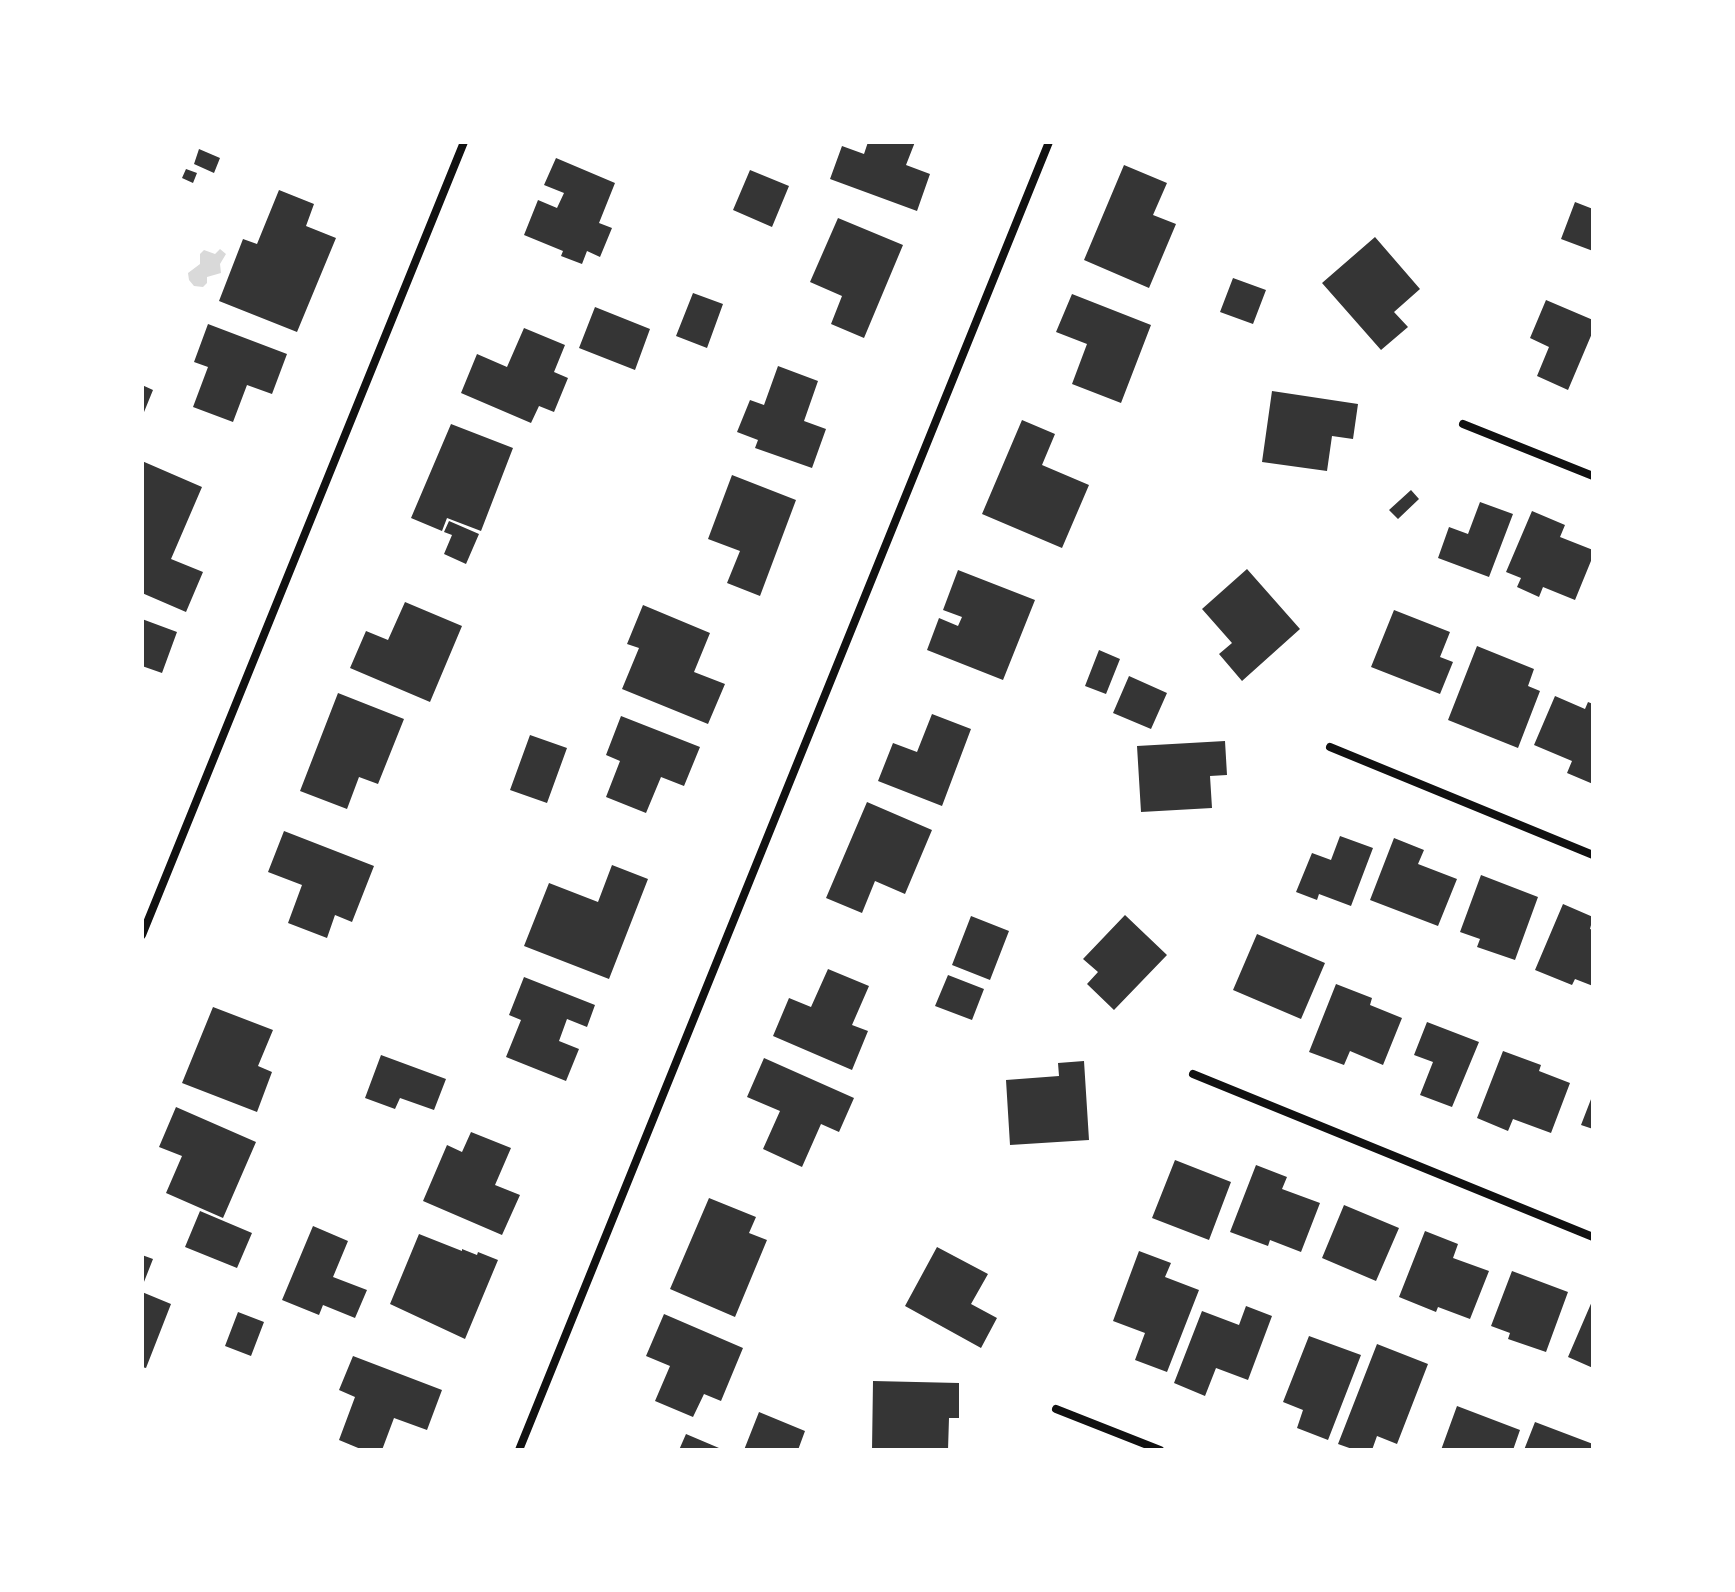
<!DOCTYPE html>
<html>
<head>
<meta charset="utf-8">
<style>
  body { margin:0 }
  #map { position:relative; width:1735px; height:1592px; overflow:hidden; background:#fff; font-family:Mulish,sans-serif }
  canvas { display:block }
  .frame { position:absolute; inset:0; border:144px solid #fff; pointer-events:none }
</style>
</head>
<body>
<div id="map">
<canvas width="1735" height="1592"></canvas>
<div class="frame"></div>
</div>
<script>
const g = document.querySelector('canvas').getContext('2d');
g.lineJoin = 'round';
function fillPath(path, color) {
  g.fillStyle = color;
  g.fill(path, 'evenodd');
}
function shape(rows) {
  const path = new Path2D();
  for (const r of rows) {
    path.moveTo(r[0], r[1]);
    for (let i = 2; i < r.length; i += 2) path.lineTo(r[i], r[i + 1]);
  }
  return path;
}
function strokePath(path, color, width, dash) {
  g.strokeStyle = color;
  g.lineWidth = width;
  g.lineCap = dash ? 'butt' : 'round';
  g.setLineDash(dash || []);
  g.stroke(path);
}
fillPath(shape([
  [220,249,226,254,220,264,221,273,207,277,207,283,203,287,194,286,189,280,188,273,200,264,200,254,204,250,215,254]
]), '#d9d9d9');
fillPath(shape([
  [868,142,915,142,906,165,930,174,917,211,830,179,842,146,864,154],
  [199,149,220,158,214,173,194,164],
  [556,158,615,183,599,223,612,228,600,257,587,251,582,264,561,256,563,251,524,235,538,200,557,208,564,193,544,185],
  [1124,165,1167,183,1153,215,1176,224,1149,288,1084,260],
  [186,169,197,173,193,183,182,178],
  [750,170,789,186,772,227,733,210],
  [279,190,314,204,306,226,336,238,297,332,219,301,243,239,257,244],
  [1575,202,1593,209,1593,251,1561,239],
  [838,218,903,245,864,338,831,324,842,296,810,282],
  [1375,237,1420,289,1394,312,1408,327,1381,350,1322,283],
  [1233,278,1266,290,1253,324,1220,312],
  [693,293,723,304,707,348,676,336],
  [1072,294,1151,325,1121,403,1072,384,1087,344,1056,332],
  [1546,300,1593,320,1593,331,1568,390,1537,376,1549,347,1530,338],
  [595,307,650,329,635,370,579,348],
  [208,324,287,354,272,394,247,385,233,422,193,407,208,367,194,362],
  [524,328,565,345,554,372,568,378,554,412,539,406,531,423,461,393,477,354,507,367],
  [778,366,818,381,804,421,826,429,812,468,755,448,758,440,737,432,750,400,764,405],
  [142,385,153,390,142,417],
  [1272,391,1358,404,1353,439,1332,436,1327,471,1262,462],
  [1022,420,1055,434,1042,465,1089,485,1062,548,982,514],
  [451,424,513,448,481,531,447,518,442,531,411,518],
  [142,461,202,487,171,559,203,572,186,612,142,593],
  [732,475,796,500,760,596,727,583,740,551,708,539],
  [1411,490,1419,499,1398,519,1389,510],
  [1480,502,1513,514,1489,577,1438,558,1449,527,1468,534],
  [1532,511,1565,525,1560,537,1593,550,1593,556,1575,600,1543,587,1539,597,1517,587,1521,578,1506,572],
  [449,521,479,534,466,564,444,554,452,535,444,532],
  [1247,569,1300,629,1242,681,1219,654,1232,643,1202,609],
  [958,570,1035,600,1003,680,927,650,939,618,958,626,962,617,943,610],
  [405,602,462,626,430,702,350,668,366,631,388,640],
  [643,605,710,633,694,672,725,684,708,724,622,689,639,648,627,644],
  [1394,610,1450,632,1440,657,1453,662,1440,694,1371,667],
  [142,619,177,632,162,673,142,666],
  [1477,646,1534,669,1528,686,1540,691,1518,748,1448,720],
  [1099,650,1120,659,1106,694,1085,686],
  [1129,676,1167,693,1151,729,1113,713],
  [338,693,404,719,378,784,359,777,347,809,300,791],
  [1555,696,1585,709,1588,702,1593,704,1593,784,1567,773,1572,761,1534,745],
  [932,714,971,729,942,806,878,781,893,743,917,752],
  [621,716,700,747,684,786,661,777,646,813,606,797,620,761,606,755],
  [530,735,567,748,547,803,510,790],
  [1225,741,1227,775,1210,776,1212,808,1141,812,1137,746],
  [867,802,932,830,905,894,875,881,862,913,826,898],
  [284,831,374,866,352,922,335,915,327,938,288,923,302,885,268,872],
  [1340,836,1373,848,1351,906,1319,894,1317,900,1296,892,1312,853,1331,860],
  [1394,838,1424,850,1418,864,1457,879,1438,926,1370,900],
  [612,865,648,879,609,979,524,946,549,883,598,902],
  [1481,875,1538,897,1515,960,1477,947,1480,939,1460,932],
  [1563,904,1593,917,1590,929,1593,930,1593,986,1575,979,1572,985,1535,970],
  [1125,915,1167,955,1114,1010,1087,984,1098,972,1083,959],
  [971,916,1009,931,990,980,952,965],
  [1257,934,1325,963,1301,1019,1233,990],
  [828,969,869,986,852,1025,868,1031,852,1070,773,1036,789,998,811,1007],
  [948,975,984,989,972,1020,935,1006],
  [524,977,595,1005,587,1027,567,1019,559,1041,579,1049,566,1081,506,1057,521,1020,509,1015],
  [1336,984,1372,998,1370,1005,1402,1018,1383,1065,1350,1051,1344,1065,1309,1052],
  [213,1007,273,1030,258,1066,272,1072,257,1112,182,1083],
  [1427,1022,1479,1042,1452,1107,1420,1095,1433,1062,1414,1055],
  [1503,1051,1541,1065,1539,1071,1570,1083,1551,1133,1513,1119,1508,1131,1477,1118],
  [381,1055,446,1079,434,1110,400,1098,395,1109,365,1098],
  [764,1058,854,1098,839,1132,821,1124,802,1167,763,1149,780,1111,747,1097],
  [1084,1061,1089,1140,1010,1145,1006,1080,1059,1076,1058,1063],
  [1593,1094,1593,1129,1581,1125],
  [176,1107,256,1142,223,1218,166,1193,182,1156,159,1147],
  [471,1132,511,1148,495,1185,520,1195,502,1235,423,1201,447,1145,462,1152],
  [1175,1160,1231,1182,1209,1240,1152,1218],
  [1256,1165,1287,1177,1282,1189,1320,1203,1301,1252,1270,1240,1268,1246,1230,1232],
  [709,1198,756,1217,749,1233,767,1240,735,1317,670,1289],
  [1344,1205,1399,1228,1376,1281,1322,1258],
  [200,1211,252,1233,237,1268,185,1247],
  [313,1226,348,1241,333,1277,367,1290,355,1318,323,1305,319,1315,282,1300],
  [1425,1231,1458,1244,1453,1258,1489,1271,1470,1319,1438,1307,1436,1312,1399,1297],
  [419,1234,462,1251,462,1249,477,1255,478,1252,498,1260,465,1339,390,1304],
  [937,1247,988,1274,971,1304,997,1318,981,1348,905,1306],
  [1139,1251,1171,1263,1165,1277,1199,1290,1167,1372,1135,1360,1145,1333,1113,1321],
  [142,1255,153,1259,142,1287],
  [1512,1271,1568,1292,1546,1352,1508,1339,1510,1333,1491,1326],
  [142,1292,171,1304,146,1368,142,1367],
  [1593,1299,1593,1368,1568,1357],
  [1246,1306,1272,1316,1248,1380,1216,1368,1205,1396,1174,1383,1202,1311,1239,1325],
  [238,1312,264,1322,251,1356,225,1346],
  [664,1314,743,1348,721,1401,704,1394,693,1417,655,1401,670,1366,646,1356],
  [1309,1336,1361,1355,1328,1440,1297,1428,1303,1410,1283,1402],
  [1377,1344,1428,1364,1397,1444,1377,1436,1372,1450,1355,1450,1338,1444],
  [353,1356,442,1390,427,1430,394,1418,382,1450,363,1450,339,1440,355,1397,339,1390],
  [873,1381,959,1383,959,1418,949,1418,948,1450,872,1450],
  [1457,1406,1520,1430,1513,1450,1441,1450],
  [759,1412,805,1431,798,1450,744,1450],
  [1535,1422,1593,1444,1593,1450,1524,1450],
  [686,1434,719,1448,719,1450,679,1450]
]), '#353535');
strokePath(shape([
  [1463,424,1593,476],
  [1330,747,1593,855],
  [142,935,464,142],
  [1193,1074,1593,1237],
  [1056,1409,1160,1450],
  [519,1450,1049,142]
]), '#111', 8);
</script>
</body>
</html>
